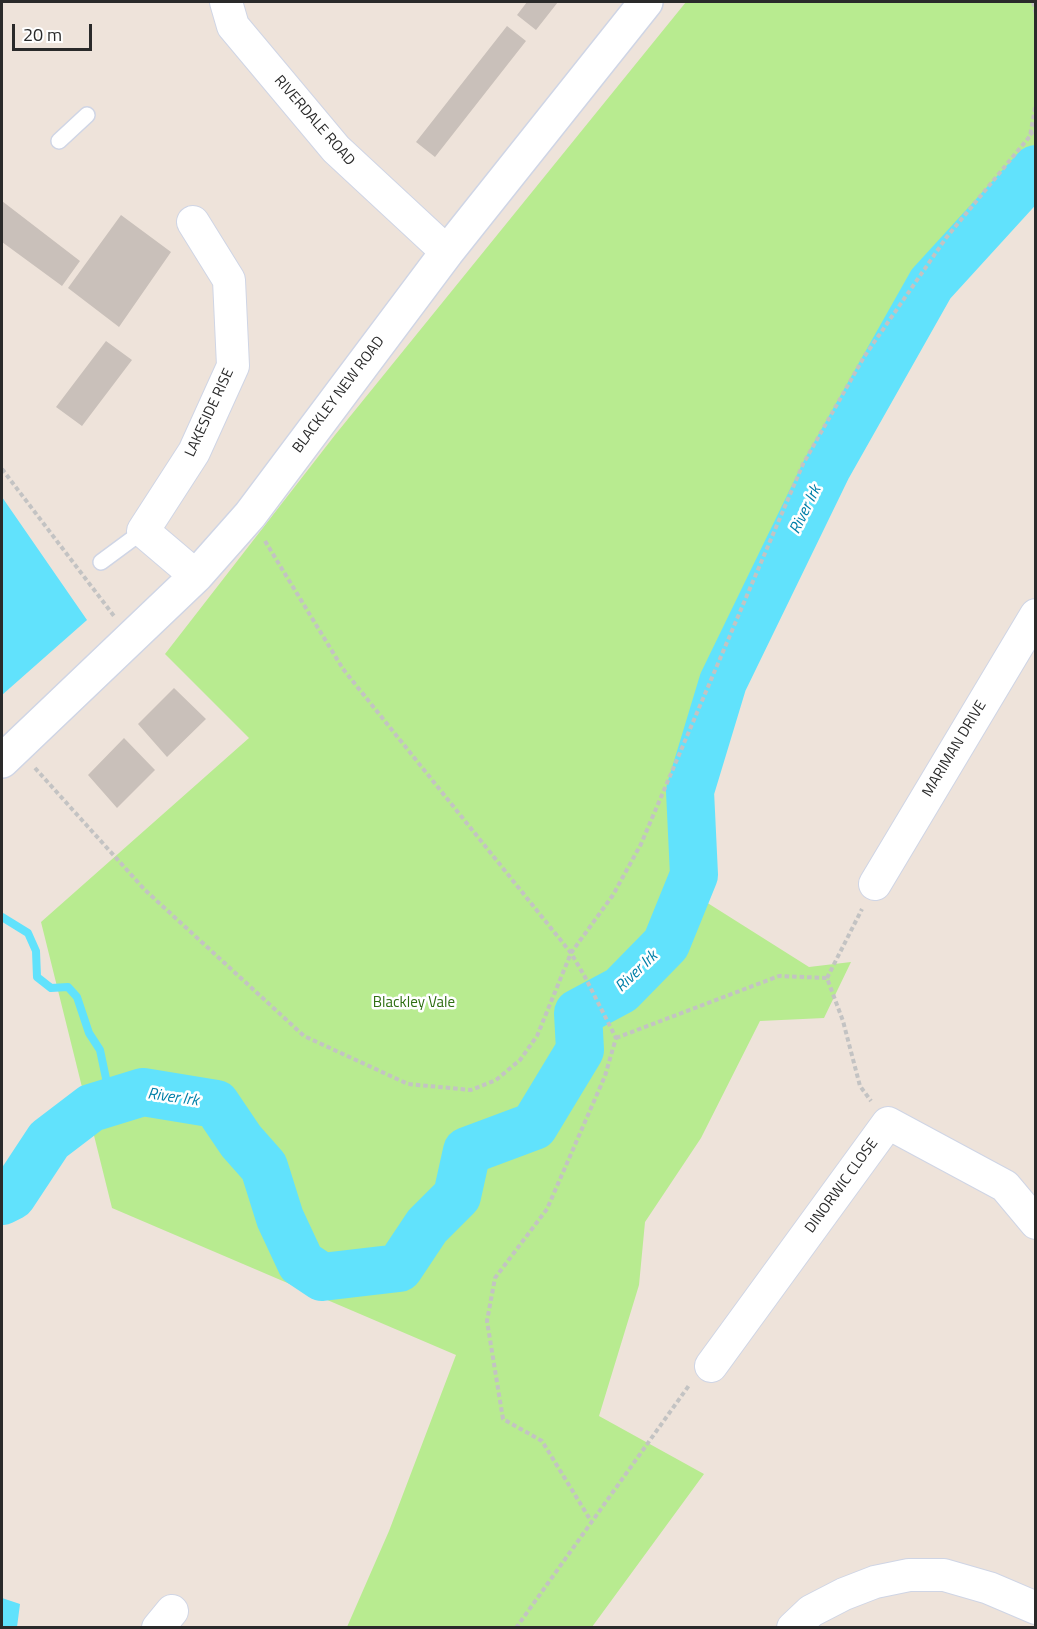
<!DOCTYPE html>
<html>
<head>
<meta charset="utf-8">
<style>
  body { margin:0 }
  #map { position:relative; width:1037px; height:1629px; overflow:hidden; background:#eee3da; font-family:"Titillium Web",sans-serif }
  canvas { display:block }
  .frame { position:absolute; inset:0; border:3px solid #2a2a2a; pointer-events:none }
  .scale { position:absolute; left:12px; top:24px; width:80px; height:27px; box-sizing:border-box; border:3px solid #2a2a2a; border-top:0; padding-left:8px; font-size:18px; line-height:21px; white-space:nowrap; color:#2a2a2a; -webkit-text-stroke:4px #fff; paint-order:stroke }
</style>
</head>
<body>
<div id="map">
<canvas width="1037" height="1629"></canvas>
<div class="frame"></div>
<div class="scale">20 m</div>
</div>
<script>
const g = document.querySelector('canvas').getContext('2d');
g.lineJoin = 'round';
function fillPath(path, color) {
  g.fillStyle = color;
  g.fill(path, 'evenodd');
}
function shape(rows) {
  const path = new Path2D();
  for (const r of rows) {
    path.moveTo(r[0], r[1]);
    for (let i = 2; i < r.length; i += 2) path.lineTo(r[i], r[i + 1]);
  }
  return path;
}
function strokePath(path, color, width, dash) {
  g.strokeStyle = color;
  g.lineWidth = width;
  g.lineCap = dash ? 'butt' : 'round';
  g.setLineDash(dash || []);
  g.stroke(path);
}
function label(font, color, halo, rows, align = 'center') {
  g.font = font + ' "Titillium Web",sans-serif';
  g.lineWidth = 5;
  g.setLineDash([]);
  g.textBaseline = 'middle';
  g.strokeStyle = halo;
  g.fillStyle = color;
  for (const [text, x, y, turn = 0] of rows) {
    g.save();
    g.translate(x, y);
    g.rotate((+turn || 0) * Math.PI / 180);
    g.textAlign = isNaN(turn) ? turn : align;
    if (halo) g.strokeText(text, 0, 0);
    g.fillText(text, 0, 0);
    g.restore();
  }
}
fillPath(shape([
  [686,2,1035,2,1035,165,1031,172,973,228,904,316,804,506,682,797,706,902,809,967,851,962,824,1018,760,1021,701,1138,645,1222,639,1285,599,1416,704,1474,592,1627,347,1627,389,1531,456,1355,112,1208,41,922,249,738,165,654,335,435]
]), '#b8eb90');
fillPath(shape([
  [2,497,87,620,2,695],
  [2,1598,20,1604,17,1627,2,1627]
]), '#61e2fc');
strokePath(shape([
  [2,917,28,933,36,951,37,977,51,988,68,987,77,997,89,1033,100,1050,111,1102]
]), '#61e2fc', 8);
strokePath(shape([
  [2,1201,12,1196,49,1140,91,1108,143,1092,216,1104,241,1141,264,1167,280,1218,301,1263,322,1277,399,1268,427,1226,457,1196,467,1151,534,1126,580,1050,578,1013,621,990,666,944,694,875,690,791,723,682,827,468,931,284,1036,169]
]), '#61e2fc', 48);
fillPath(shape([
  [527,2,558,2,536,30,517,15],
  [507,26,526,41,435,157,416,142],
  [2,201,80,261,62,286,2,242],
  [121,215,171,252,119,327,68,288],
  [106,341,132,360,82,426,56,407],
  [174,688,206,719,167,757,138,724],
  [124,738,155,770,117,808,88,775]
]), '#c9c0ba');
const service = shape([
  [59,141,87,115],
  [101,562,143,531]
]);
const minor = shape([
  [226,2,233,26,336,149,447,252],
  [193,222,229,280,233,366,194,452,143,531,196,576],
  [875,884,1036,615],
  [711,1366,888,1123,1005,1186,1036,1223],
  [158,1628,172,1611],
  [793,1628,811,1611,844,1594,875,1582,909,1575,944,1575,989,1588,1036,1608]
]);
const tertiary = shape([
  [2,761,196,576,250,515,447,252,646,2]
]);
strokePath(service, '#cfd5e5', 18);
strokePath(minor, '#cfd5e5', 34);
strokePath(tertiary, '#cfd5e5', 36);
strokePath(shape([
  [1033,2,1036,14],
  [1030,135,1036,128],
  [2,469,114,616],
  [265,541,343,669,571,953,585,977,616,1038,605,1076,547,1209,495,1278,487,1321,503,1419,542,1441,591,1521],
  [35,768,145,890,304,1036,408,1084,471,1090,496,1080,520,1060,537,1036,571,953,613,895,641,844,803,464,864,357,946,238,1030,136,1036,103],
  [827,978,862,909],
  [616,1038,779,976,827,978,843,1021,860,1086,871,1101],
  [516,1628,690,1384]
]), '#c3c3c3', 4, [4.5, 3]);
strokePath(service, '#fff', 15);
strokePath(minor, '#fff', 32);
strokePath(tertiary, '#fff', 33);
label('15px', '#2a2a2a', '#fff', [
  ["RIVERDALE ROAD",314,121,49],
  ["BLACKLEY NEW ROAD",339,395,-53],
  ["LAKESIDE RISE",210,413,-65],
  ["MARIMAN DRIVE",955,749,-59],
  ["DINORWIC CLOSE",842,1186,-54]
]);
label('15px', '#2f6f12', '#fff', [
  ["Blackley Vale",414,1003]
]);
label('italic 16px', '#007fa8', '#fff', [
  ["River Irk",806,510,-64],
  ["River Irk",637,972,-44],
  ["River Irk",173,1098,8]
]);
</script>
</body>
</html>
